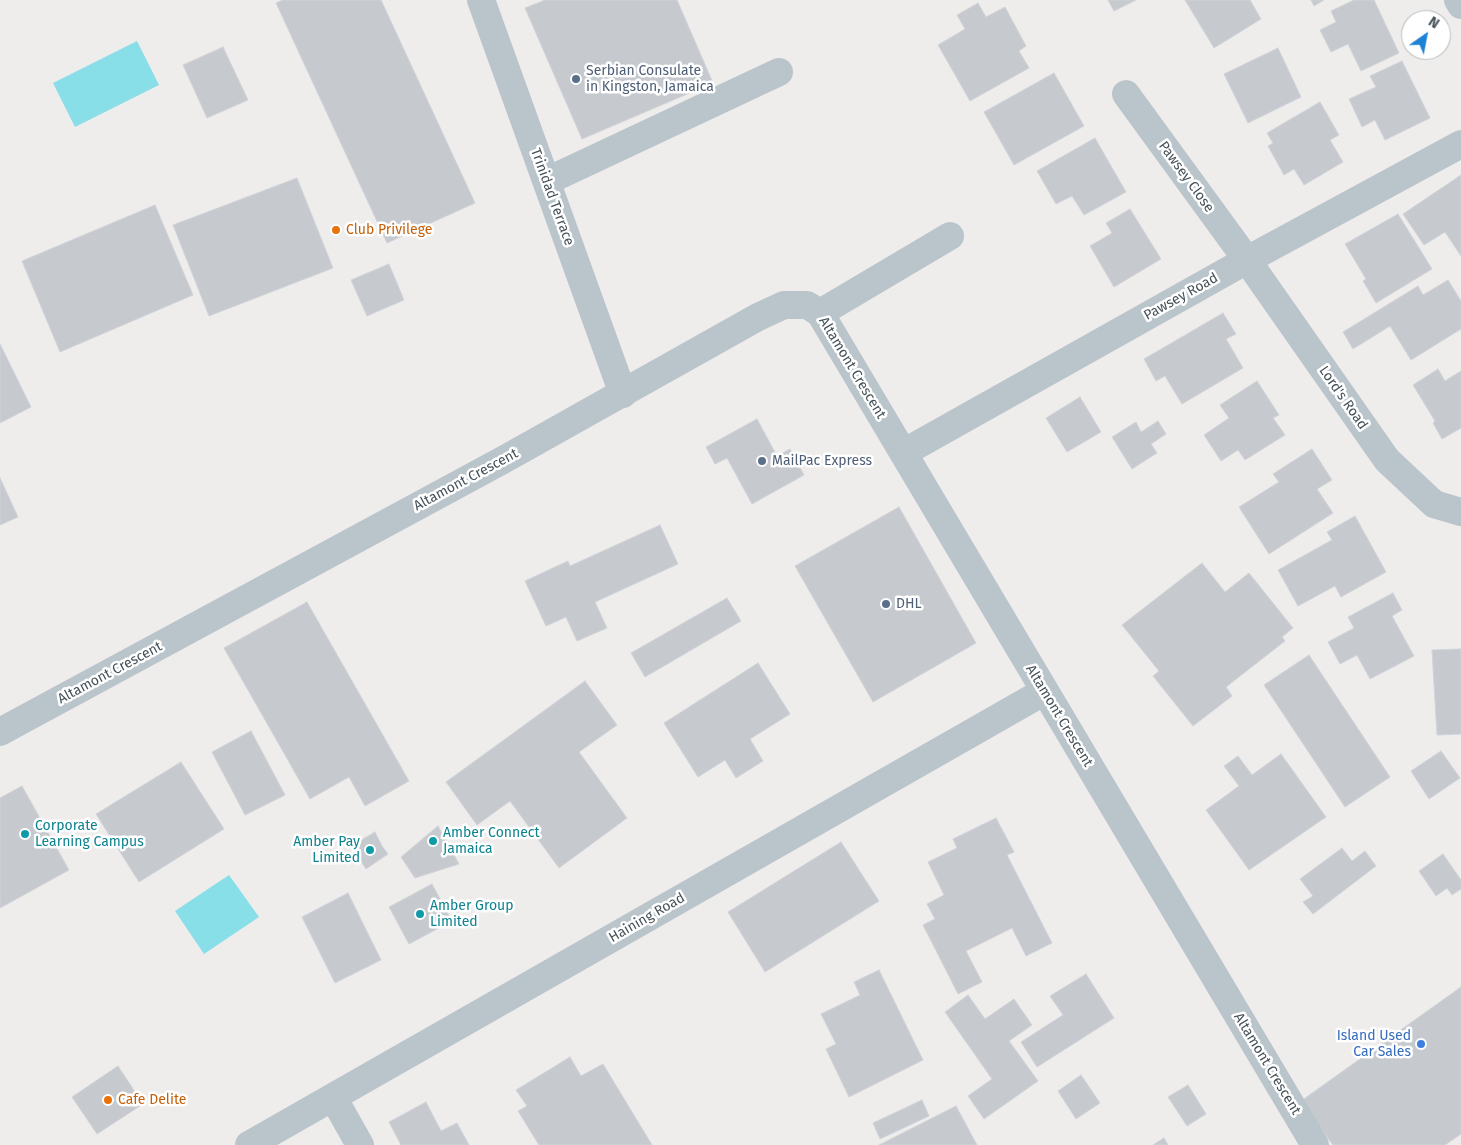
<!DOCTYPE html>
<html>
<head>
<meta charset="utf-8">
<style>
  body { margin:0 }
  #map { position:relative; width:1461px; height:1145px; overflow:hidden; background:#efecec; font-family:"Fira Sans",sans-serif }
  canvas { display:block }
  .north { position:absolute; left:1401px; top:10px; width:50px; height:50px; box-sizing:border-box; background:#fff; border:1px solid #b5b9bc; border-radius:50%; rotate:33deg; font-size:14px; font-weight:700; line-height:20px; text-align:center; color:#455158 }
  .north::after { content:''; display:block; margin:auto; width:18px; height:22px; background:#1e83d6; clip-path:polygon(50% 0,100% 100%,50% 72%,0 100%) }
</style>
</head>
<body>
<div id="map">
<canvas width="1461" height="1145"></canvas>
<div class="north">N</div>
</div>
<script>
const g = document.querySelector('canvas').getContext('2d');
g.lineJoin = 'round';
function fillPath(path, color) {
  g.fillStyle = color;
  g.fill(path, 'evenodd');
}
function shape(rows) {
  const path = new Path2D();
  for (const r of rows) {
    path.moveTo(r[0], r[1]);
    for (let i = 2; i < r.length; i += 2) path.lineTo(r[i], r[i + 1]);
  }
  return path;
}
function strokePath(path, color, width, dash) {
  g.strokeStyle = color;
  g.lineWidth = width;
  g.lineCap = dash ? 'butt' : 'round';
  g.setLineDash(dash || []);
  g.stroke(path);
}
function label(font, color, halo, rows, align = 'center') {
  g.font = font + ' "Fira Sans",sans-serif';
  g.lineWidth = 5;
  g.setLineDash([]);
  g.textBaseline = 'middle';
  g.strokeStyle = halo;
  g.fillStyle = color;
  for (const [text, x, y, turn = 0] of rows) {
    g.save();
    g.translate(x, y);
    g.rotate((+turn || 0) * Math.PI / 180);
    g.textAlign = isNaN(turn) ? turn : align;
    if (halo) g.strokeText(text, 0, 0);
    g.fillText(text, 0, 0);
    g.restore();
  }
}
fillPath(shape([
  [137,41,159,85,75,127,53,83],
  [229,875,259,917,204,954,175,911]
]), '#88dfe8');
const building = shape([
  [283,0,381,0,475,203,387,243,276,3,283,0],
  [545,0,677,0,713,83,582,139,525,8,545,0],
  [1108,0,1136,0,1114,11,1108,0],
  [1185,0,1250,0,1261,19,1214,48,1185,0],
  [1311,0,1324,0,1314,6,1311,0],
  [1354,0,1374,0,1399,53,1361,71,1348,44,1331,52,1320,30,1336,22,1331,11,1354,0],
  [978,3,986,17,1005,7,1026,46,1019,51,1029,68,970,101,938,45,965,29,957,15,978,3],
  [223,47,248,100,207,118,183,65,223,47],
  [1278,48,1301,97,1248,123,1224,74,1278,48],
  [1402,61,1430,118,1385,140,1375,120,1362,127,1349,99,1376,87,1370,76,1402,61],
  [1054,73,1084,126,1014,165,984,112,1054,73],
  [1320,102,1339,135,1330,140,1343,162,1304,185,1294,169,1284,175,1268,146,1273,143,1267,133,1320,102],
  [1095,138,1126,192,1084,215,1072,196,1056,204,1037,171,1095,138],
  [1461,175,1461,256,1445,232,1424,245,1403,214,1461,175],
  [297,178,333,268,209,316,173,225,297,178],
  [155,205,193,295,60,352,22,261,155,205],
  [1130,209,1161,259,1114,287,1090,246,1112,233,1106,223,1130,209],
  [1398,214,1432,269,1376,303,1363,281,1366,279,1345,244,1398,214],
  [389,264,404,300,367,316,351,280,389,264],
  [1448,280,1461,301,1461,329,1411,360,1390,326,1353,349,1343,332,1418,286,1423,295,1448,280],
  [1223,313,1236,334,1226,339,1243,368,1182,404,1165,376,1156,381,1144,359,1223,313],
  [0,344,31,407,0,423,0,344],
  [1438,369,1445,381,1461,371,1461,428,1442,439,1433,423,1435,421,1413,385,1438,369],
  [1257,381,1279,415,1273,418,1285,435,1245,460,1238,450,1221,461,1204,435,1229,418,1220,405,1257,381],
  [1080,397,1101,432,1067,452,1046,418,1080,397],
  [757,419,777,456,790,449,804,475,752,504,727,458,715,464,706,447,757,419],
  [1158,421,1166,434,1151,444,1157,453,1132,469,1112,437,1136,422,1141,432,1158,421],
  [1312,449,1332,480,1317,489,1333,513,1269,554,1239,507,1279,482,1273,474,1312,449],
  [0,478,18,517,0,525,0,478],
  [899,507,976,643,873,702,795,566,899,507],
  [1355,516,1386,572,1341,597,1335,586,1298,606,1278,570,1332,540,1327,532,1355,516],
  [660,525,678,564,595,602,607,628,577,641,566,617,546,626,525,581,568,561,570,566,660,525],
  [1202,563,1225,592,1249,573,1293,628,1282,637,1285,641,1226,687,1232,696,1193,726,1153,676,1159,671,1122,625,1202,563],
  [1393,593,1402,610,1392,616,1414,656,1370,679,1357,655,1340,664,1328,642,1354,628,1348,617,1393,593],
  [727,598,741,621,645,677,631,653,727,598],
  [307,602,409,781,365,806,349,777,310,799,224,648,307,602],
  [1461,649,1461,734,1437,735,1432,650,1461,649],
  [1309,655,1390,777,1345,807,1264,685,1309,655],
  [758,663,790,714,750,739,763,761,736,778,725,760,698,777,664,723,758,663],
  [585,681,617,725,579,752,627,818,559,868,510,801,477,825,446,782,585,681],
  [251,731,285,795,245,815,212,752,251,731],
  [1441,751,1460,778,1429,799,1411,771,1441,751],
  [1281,754,1326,817,1249,870,1206,810,1239,786,1224,766,1238,756,1252,775,1281,754],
  [181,762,224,829,139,882,96,814,181,762],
  [22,786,69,870,0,908,0,798,22,786],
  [996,818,1014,852,1007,855,1052,943,1026,956,1012,928,966,951,982,982,958,994,923,925,935,919,927,904,944,895,928,862,957,848,953,839,996,818],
  [438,826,459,864,415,878,401,857,438,826],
  [375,832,382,846,388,854,366,869,351,846,375,832],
  [841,842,879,901,765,972,728,912,841,842],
  [1342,848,1352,861,1365,851,1376,866,1313,914,1303,902,1313,896,1300,879,1342,848],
  [1443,854,1461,880,1461,889,1452,895,1447,888,1436,896,1419,871,1443,854],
  [432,884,452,921,409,944,389,907,432,884],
  [348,893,381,960,335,983,302,917,348,893],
  [879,970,923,1060,849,1097,826,1049,836,1044,821,1014,860,995,854,982,879,970],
  [1086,974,1114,1018,1037,1067,1021,1042,1063,1015,1050,996,1086,974],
  [1461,987,1461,1134,1445,1145,1333,1145,1301,1101,1461,987],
  [968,995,985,1019,1014,999,1032,1025,1009,1041,1038,1081,984,1119,968,1096,992,1079,945,1012,968,995],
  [570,1057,581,1076,603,1064,652,1145,539,1145,518,1111,527,1106,516,1090,570,1057],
  [118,1066,143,1104,97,1134,72,1097,118,1066],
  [1081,1075,1100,1103,1076,1119,1058,1091,1081,1075],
  [1188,1085,1206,1114,1187,1126,1168,1097,1188,1085],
  [922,1100,929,1116,880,1139,873,1123,922,1100],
  [426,1102,441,1131,457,1123,469,1145,401,1145,389,1122,426,1102],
  [956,1106,977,1145,879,1145,956,1106],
  [1164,1138,1168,1145,1153,1145,1164,1138]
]);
fillPath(building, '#c6cacf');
strokePath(building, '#d0d3d8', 1);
strokePath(shape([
  [481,0,623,394],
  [1458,0,1461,5],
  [1126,94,1247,260,1387,460,1434,504,1461,512],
  [547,181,779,72],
  [820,313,950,236],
  [903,453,1247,260,1461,144],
  [0,732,503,460,758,317,784,305,807,305,820,313,1315,1145],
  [333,1097,360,1145],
  [249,1145,1045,691]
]), '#bac5cb', 28);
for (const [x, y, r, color] of [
  [576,79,5,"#5c6f8a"],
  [336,230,5,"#e8710a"],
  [762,461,5,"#5c6f8a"],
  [886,604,5,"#5c6f8a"],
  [25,834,5,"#0f9aa8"],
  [433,841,5,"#0f9aa8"],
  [370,850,5,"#0f9aa8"],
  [420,914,5,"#0f9aa8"],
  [1421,1044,5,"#3f7fe0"],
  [108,1100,5,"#e8710a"]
]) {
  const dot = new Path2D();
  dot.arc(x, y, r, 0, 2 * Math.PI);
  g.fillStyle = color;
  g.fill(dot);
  strokePath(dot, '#fff', 2);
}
label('14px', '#4e5e75', '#fff', [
  ["Serbian Consulate",586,71],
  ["in Kingston, Jamaica",586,87],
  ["MailPac Express",772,461],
  ["DHL",896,604]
], 'left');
label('14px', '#455158', '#fff', [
  ["Pawsey Close",1186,177,54],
  ["Trinidad Terrace",552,197,70],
  ["Pawsey Road",1181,297,-29],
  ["Altamont Crescent",852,368,59],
  ["Lord's Road",1343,398,55],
  ["Altamont Crescent",466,480,-28],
  ["Altamont Crescent",110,673,-28],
  ["Altamont Crescent",1059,716,59],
  ["Haining Road",647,918,-30],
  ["Altamont Crescent",1267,1064,59]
]);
label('14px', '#c56008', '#fff', [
  ["Club Privilege",346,230],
  ["Cafe Delite",118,1100]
], 'left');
label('14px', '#0d838f', '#fff', [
  ["Corporate",35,826],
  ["Learning Campus",35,842],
  ["Amber Connect",443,833],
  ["Jamaica",443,849],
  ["Amber Pay",360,842,"right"],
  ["Limited",360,858,"right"],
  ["Amber Group",430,906],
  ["Limited",430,922]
], 'left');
label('14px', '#366cbe', '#fff', [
  ["Island Used",1411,1036],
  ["Car Sales",1411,1052]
], 'right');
</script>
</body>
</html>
